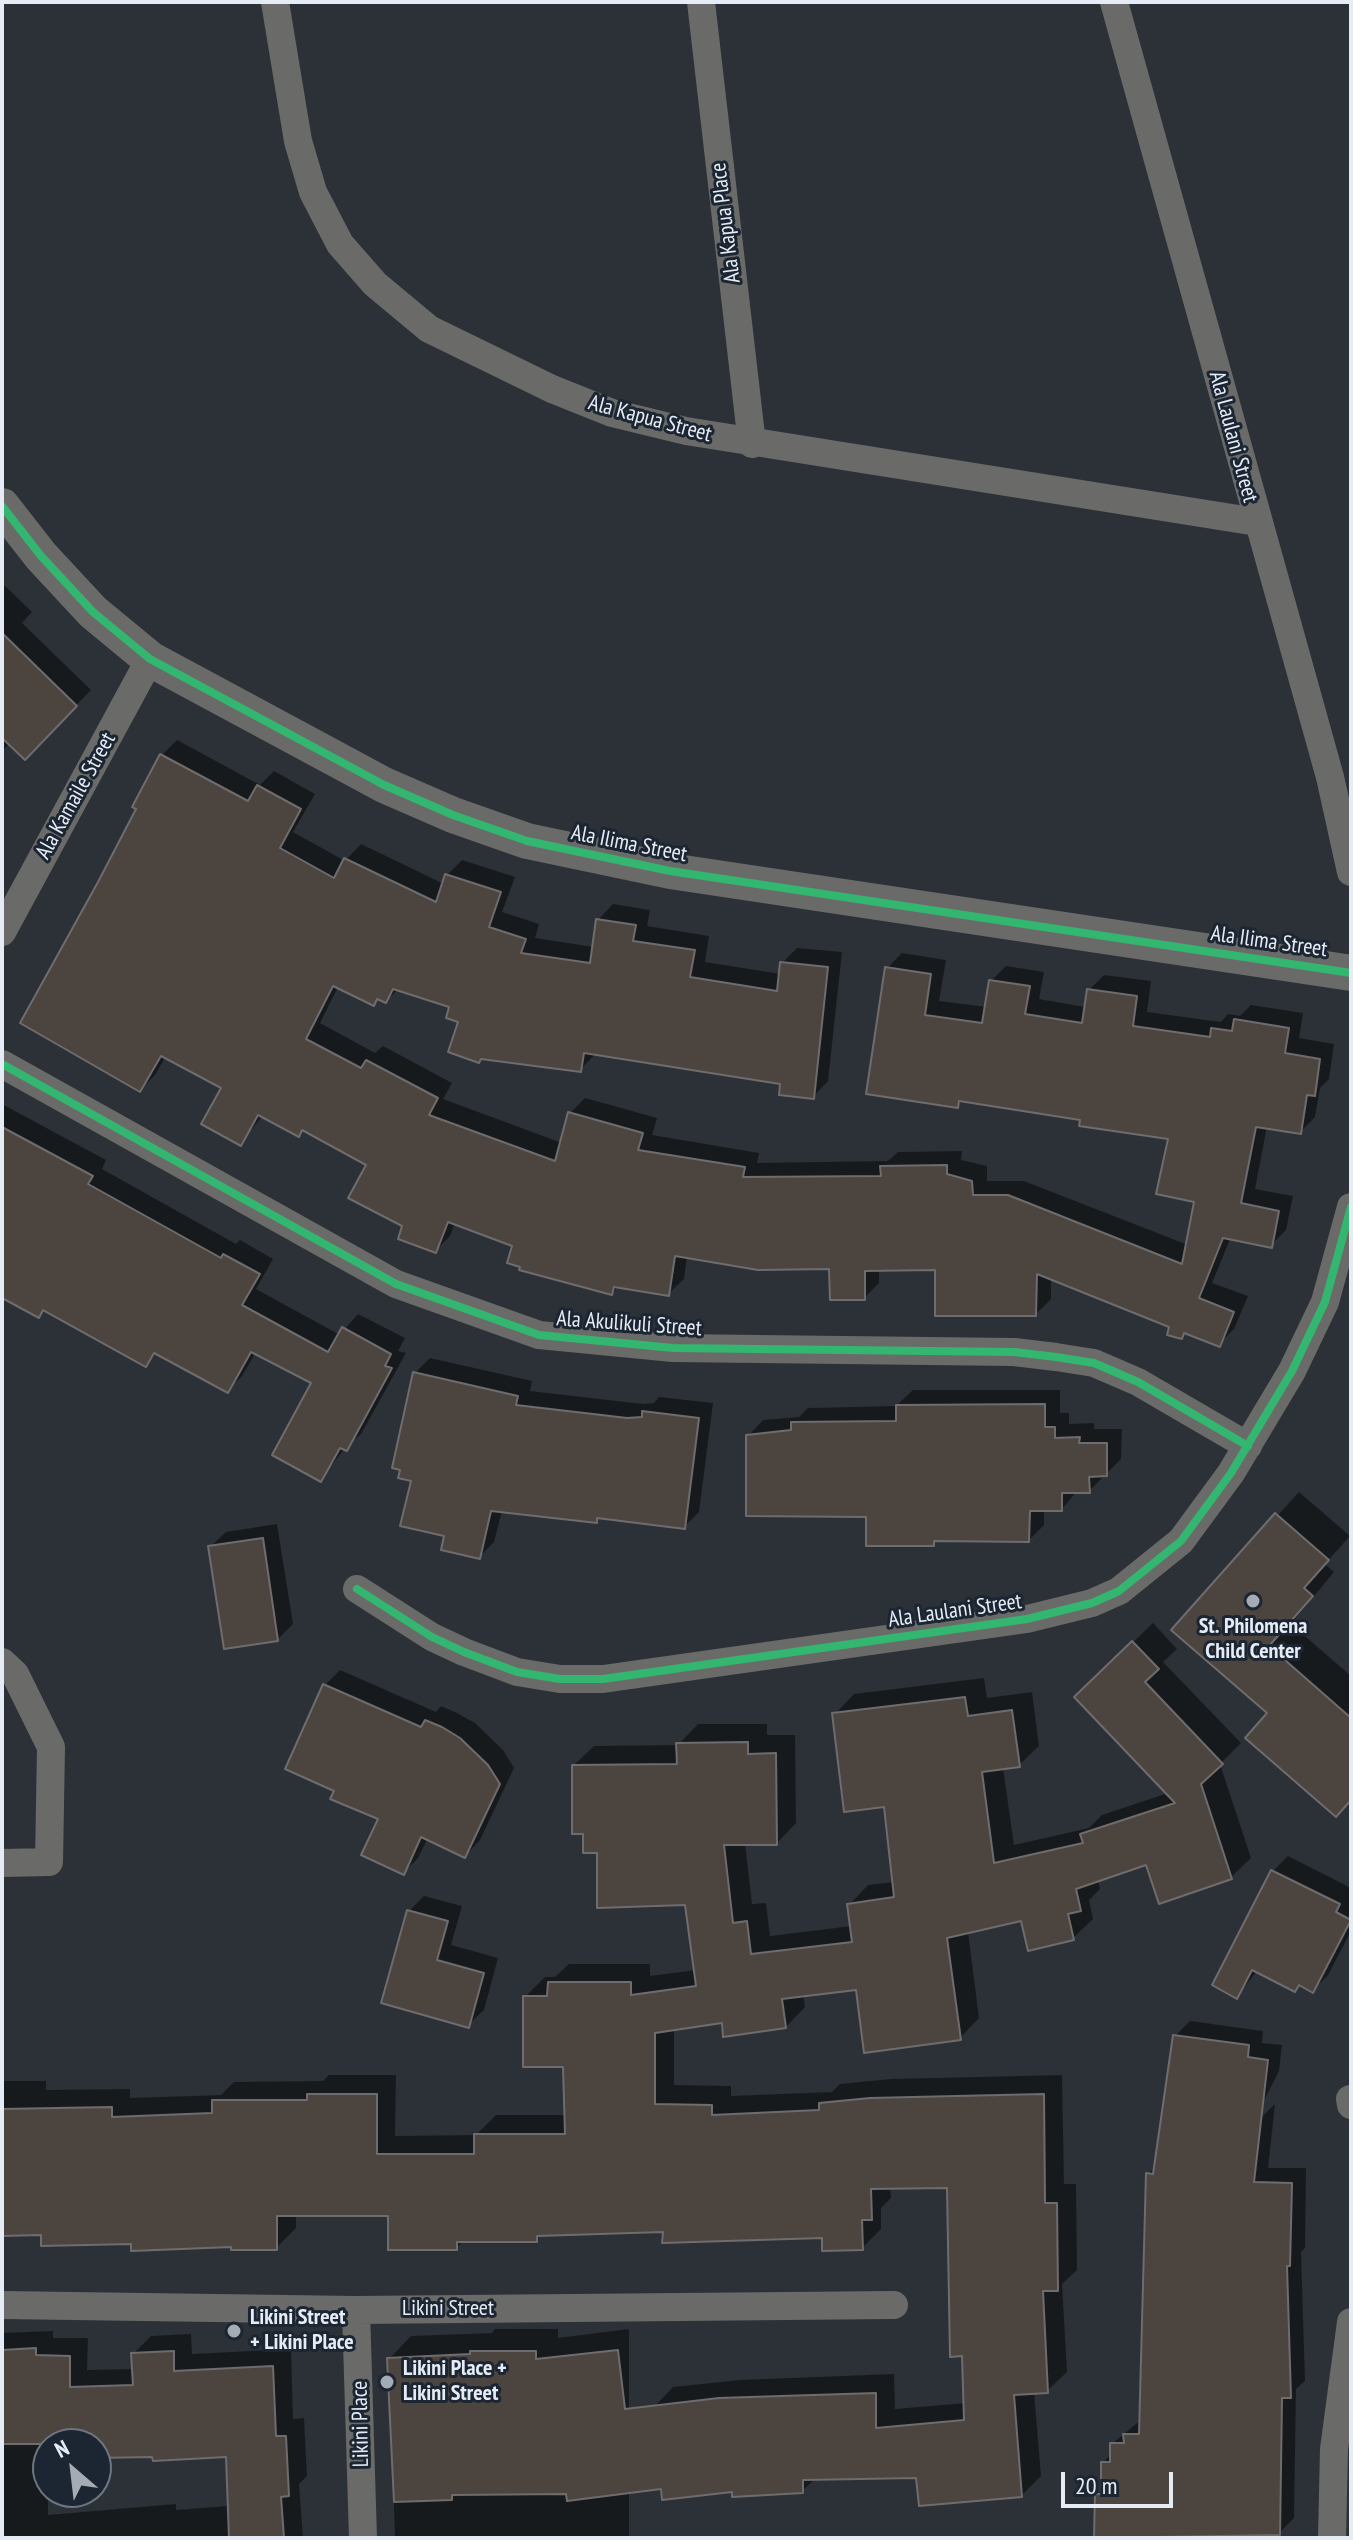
<!DOCTYPE html>
<html>
<head>
<meta charset="utf-8">
<style>
  body { margin:0 }
  #map { position:relative; width:1353px; height:2540px; overflow:hidden; background:#2c3138; font-family:"PT Sans Narrow",sans-serif }
  canvas { display:block }
  .frame { position:absolute; inset:0; border:4px solid #e6ecf6; pointer-events:none }
  .north { position:absolute; left:32px; top:2428px; width:80px; height:80px; box-sizing:border-box; background:#1c2633; border:2px solid #6d7581; border-radius:50%; rotate:332deg; font-size:22px; font-weight:700; line-height:32px; text-align:center; color:#e6ecf6 }
  .north::after { content:''; display:block; margin:auto; width:28px; height:36px; background:#a5abb4; clip-path:polygon(50% 0,100% 100%,50% 72%,0 100%) }
  .scale { position:absolute; left:1061px; top:2472px; width:112px; height:36px; box-sizing:border-box; border:4px solid #e6ecf6; border-top:0; padding-left:10px; font-size:24px; line-height:28px; white-space:nowrap; color:#e6ecf6; -webkit-text-stroke:6px #1c2633; paint-order:stroke }
</style>
</head>
<body>
<div id="map">
<canvas width="1353" height="2540"></canvas>
<div class="frame"></div>
<div class="north">N</div>
<div class="scale">20 m</div>
</div>
<script>
const g = document.querySelector('canvas').getContext('2d');
g.lineJoin = 'round';
function fillPath(path, color) {
  g.fillStyle = color;
  g.fill(path, 'evenodd');
}
function shape(rows) {
  const path = new Path2D();
  for (const r of rows) {
    path.moveTo(r[0], r[1]);
    for (let i = 2; i < r.length; i += 2) path.lineTo(r[i], r[i + 1]);
  }
  return path;
}
function strokePath(path, color, width, dash) {
  g.strokeStyle = color;
  g.lineWidth = width;
  g.lineCap = dash ? 'butt' : 'round';
  g.setLineDash(dash || []);
  g.stroke(path);
}
function label(font, color, halo, rows, align = 'center') {
  g.font = font + ' "PT Sans Narrow",sans-serif';
  g.lineWidth = 6;
  g.setLineDash([]);
  g.textBaseline = 'middle';
  g.strokeStyle = halo;
  g.fillStyle = color;
  for (const [text, x, y, turn = 0] of rows) {
    g.save();
    g.translate(x, y);
    g.rotate((+turn || 0) * Math.PI / 180);
    g.textAlign = isNaN(turn) ? turn : align;
    if (halo) g.strokeText(text, 0, 0);
    g.fillText(text, 0, 0);
    g.restore();
  }
}
fillPath(shape([
  [2,583,32,612,22,623,91,690,25,758,10,743,2,751],
  [177,740,260,785,274,771,315,794,293,832,345,861,361,844,444,884,447,875,462,860,515,877,502,912,539,924,535,938,594,947,598,920,613,904,650,910,647,926,709,936,705,962,781,974,782,963,797,948,842,952,828,1081,813,1097,782,1082,596,1053,580,1070,461,1020,452,1006,398,989,386,1001,379,998,373,1003,338,987,320,1023,375,1053,383,1046,452,1083,443,1099,562,1143,570,1113,585,1098,657,1118,652,1135,759,1153,757,1163,888,1161,898,1152,962,1151,961,1160,987,1166,987,1181,1024,1181,1188,1245,1197,1200,1170,1137,1082,1118,964,1099,957,1106,887,968,902,953,946,960,939,1001,987,1007,991,981,1006,966,1044,972,1039,999,1085,1007,1089,990,1104,975,1151,981,1147,1012,1221,1022,1228,1014,1240,1016,1251,1005,1303,1013,1299,1038,1334,1044,1329,1079,1320,1088,1315,1117,1300,1132,1267,1126,1255,1189,1293,1196,1286,1230,1271,1245,1231,1237,1212,1283,1248,1296,1234,1329,1219,1344,1187,1332,1181,1337,1171,1326,1051,1278,1051,1299,1036,1314,937,1268,879,1269,879,1283,864,1298,831,1267,687,1256,684,1279,668,1294,619,1286,612,1293,514,1245,455,1223,450,1236,435,1251,405,1226,369,1164,304,1129,298,1135,263,1115,241,1143,223,1088,166,1056,155,1075,140,1090,139,808,162,755],
  [2,1104,106,1160,102,1169,236,1244,240,1240,273,1259,256,1289,340,1335,358,1314,405,1338,398,1351,406,1353,361,1434,345,1448,321,1479,314,1383,256,1352,242,1376,227,1391,157,1352,146,1364,45,1309,38,1316,2,1296],
  [430,1358,532,1381,530,1391,643,1404,654,1403,659,1397,713,1403,699,1512,684,1527,600,1517,596,1521,502,1511,494,1542,479,1557,446,1535,413,1480,415,1373],
  [913,1390,1060,1390,1060,1413,1069,1413,1069,1424,1094,1423,1094,1429,1122,1429,1121,1459,1089,1491,1077,1491,1062,1509,1044,1509,1044,1525,1029,1540,938,1539,933,1544,868,1515,748,1436,763,1420,799,1417,808,1408,896,1406],
  [1299,1492,1350,1536,1325,1564,1334,1572,1291,1624,1351,1676,1351,1800,1270,1713,1174,1629],
  [277,1524,293,1624,278,1639,210,1547,226,1532],
  [1153,1623,1177,1649,1163,1662,1241,1743,1220,1764,1251,1858,1231,1877,1148,1863,1098,1880,1100,1889,1089,1900,1093,1919,1073,1938,1023,1919,968,1932,979,2018,960,2038,858,1988,803,1994,805,2007,786,2027,723,2021,674,2028,674,2085,731,2086,731,2096,832,2092,840,2084,891,2079,1062,2075,1064,2184,1076,2184,1077,2270,1062,2284,1067,2372,1047,2391,1034,2392,1041,2476,1022,2495,918,2476,816,2478,802,2491,734,2489,654,2407,673,2387,740,2380,894,2374,895,2409,966,2403,949,2186,890,2187,891,2198,881,2208,881,2229,862,2248,824,2236,665,2230,543,2233,536,2240,464,2240,457,2248,390,2214,296,2214,296,2228,276,2248,2,2234,2,2081,46,2081,46,2090,130,2089,130,2098,221,2095,234,2082,323,2081,329,2075,396,2075,395,2136,476,2135,496,2115,567,2115,565,2065,525,1997,545,1977,555,1977,569,1964,650,1964,650,1976,696,1970,687,1903,599,1851,585,1832,574,1765,594,1746,678,1745,698,1724,767,1724,767,1735,795,1735,796,1823,777,1843,745,1843,752,1904,766,1903,770,1936,852,1926,849,1905,868,1885,894,1882,886,1805,835,1714,854,1694,984,1678,987,1698,1032,1692,1039,1746,1019,1765,1003,1768,1014,1845,1089,1828,1102,1815,1168,1793,1096,1678],
  [340,1670,436,1712,441,1706,457,1713,475,1723,503,1750,514,1768,480,1840,465,1856,428,1838,418,1858,403,1873,381,1818,336,1790,325,1685],
  [1288,1856,1351,1888,1351,1931,1328,1975,1313,1990,1300,1984,1295,1989,1257,1971,1237,1996,1214,1985,1273,1871],
  [424,1896,462,1906,451,1945,498,1958,484,2010,468,2025,409,1911],
  [1190,2021,1263,2031,1262,2043,1282,2045,1279,2071,1250,2128,1275,2104,1268,2168,1306,2168,1305,2248,1301,2252,1305,2381,1296,2389,1294,2518,1279,2533,1261,2533,1262,2538,1096,2538,1097,2495,1103,2489,1103,2463,1112,2453,1112,2444,1142,2419,1148,2174,1156,2167,1175,2036],
  [495,2329,558,2329,558,2338,629,2329,629,2538,395,2538,389,2359,411,2336,492,2333],
  [53,2331,53,2338,88,2338,87,2370,134,2369,133,2354,151,2336,191,2334,192,2354,291,2349,293,2419,304,2418,307,2476,299,2484,303,2538,2,2538,2,2333],
  [48,2444,96,2444,96,2457,227,2455,229,2506,176,2510,176,2504,48,2515]
]), '#0007');
const building = shape([
  [2,633,77,706,25,760,2,738,2,633],
  [160,754,248,801,257,785,301,809,280,848,334,878,344,858,436,902,445,874,501,892,489,927,526,939,521,953,590,963,596,919,636,925,633,941,695,950,690,977,777,991,780,962,828,967,814,1099,779,1095,780,1084,584,1053,581,1072,481,1059,479,1063,448,1052,458,1022,446,1018,449,1007,393,989,386,1003,377,999,374,1006,333,986,306,1039,361,1068,366,1060,438,1098,429,1115,555,1161,568,1112,643,1133,638,1150,745,1167,743,1177,881,1176,880,1166,947,1165,947,1174,972,1181,973,1195,1008,1195,1182,1264,1194,1202,1156,1194,1168,1139,1079,1126,1080,1120,959,1101,958,1108,866,1094,885,967,931,974,925,1015,982,1023,989,980,1030,986,1025,1014,1082,1023,1087,989,1137,996,1133,1026,1210,1037,1211,1028,1232,1031,1234,1019,1289,1028,1285,1053,1320,1059,1315,1096,1307,1095,1301,1134,1256,1127,1241,1203,1279,1211,1272,1248,1223,1238,1199,1298,1234,1312,1220,1347,1184,1333,1182,1339,1167,1335,1169,1327,1037,1274,1036,1316,935,1316,935,1270,865,1271,865,1300,830,1300,829,1269,758,1270,675,1256,669,1296,614,1287,612,1295,519,1270,520,1267,507,1263,512,1246,448,1222,436,1253,398,1239,402,1226,348,1198,366,1165,302,1130,299,1137,258,1115,241,1146,201,1124,221,1088,161,1056,140,1092,20,1023,98,882,136,809,132,807,160,754],
  [2,1127,93,1176,88,1184,221,1258,223,1254,260,1274,242,1305,328,1352,342,1327,391,1354,385,1366,392,1368,347,1451,340,1448,321,1482,272,1455,311,1383,251,1352,228,1393,154,1353,146,1367,43,1310,39,1318,2,1298,2,1127],
  [413,1372,518,1396,516,1405,627,1418,642,1417,642,1411,699,1418,685,1529,597,1518,597,1523,491,1511,480,1559,441,1550,444,1536,400,1526,411,1481,398,1478,400,1470,392,1468,413,1372],
  [1045,1404,1045,1427,1055,1427,1055,1438,1080,1437,1079,1443,1107,1443,1107,1476,1089,1477,1090,1493,1062,1493,1062,1511,1030,1511,1029,1542,934,1541,934,1546,866,1546,866,1517,746,1516,746,1435,791,1430,791,1422,896,1421,896,1405,1045,1404],
  [1275,1513,1329,1560,1304,1588,1313,1596,1269,1646,1351,1718,1351,1800,1336,1817,1245,1738,1267,1713,1171,1630,1275,1513],
  [263,1538,278,1641,224,1649,208,1546,263,1538],
  [1132,1641,1159,1669,1145,1682,1223,1764,1201,1784,1232,1879,1159,1904,1146,1865,1076,1889,1081,1911,1068,1914,1074,1940,1028,1951,1021,1921,947,1938,961,2040,864,2053,856,1990,782,1999,786,2028,723,2037,722,2023,655,2033,655,2104,712,2105,712,2115,819,2110,819,2103,870,2098,1044,2094,1045,2203,1057,2203,1058,2291,1043,2291,1048,2393,1014,2395,1022,2497,919,2506,916,2478,803,2480,803,2493,732,2497,732,2492,662,2500,661,2489,567,2501,566,2494,452,2495,452,2500,394,2502,387,2358,470,2354,470,2351,536,2351,536,2359,618,2350,625,2409,719,2398,876,2393,876,2428,964,2420,962,2356,950,2357,947,2188,871,2189,872,2220,862,2220,863,2250,822,2251,822,2238,662,2243,663,2232,537,2236,537,2242,457,2242,457,2250,388,2250,388,2216,277,2216,277,2250,231,2250,231,2247,131,2251,131,2244,41,2246,41,2235,2,2236,2,2109,112,2107,112,2117,212,2113,212,2100,307,2100,307,2094,377,2094,377,2154,474,2154,474,2134,565,2134,563,2067,523,2067,523,1996,547,1996,548,1982,631,1982,631,1995,696,1986,685,1905,597,1908,597,1853,583,1853,583,1834,572,1834,572,1765,677,1764,676,1743,748,1742,748,1754,776,1753,777,1845,724,1845,733,1923,747,1921,751,1954,852,1942,847,1904,894,1897,884,1807,844,1812,832,1713,965,1697,968,1716,1012,1710,1020,1767,982,1772,994,1863,1083,1843,1080,1834,1175,1803,1074,1697,1132,1641],
  [323,1684,421,1727,425,1720,442,1727,460,1738,488,1765,500,1784,465,1858,421,1837,404,1875,361,1855,378,1819,330,1799,334,1791,285,1769,323,1684],
  [1271,1870,1340,1904,1336,1912,1351,1920,1313,1993,1299,1985,1295,1992,1252,1970,1237,1999,1212,1985,1271,1870],
  [407,1910,448,1921,437,1960,484,1973,469,2028,381,2003,407,1910],
  [1173,2035,1249,2045,1248,2057,1268,2060,1254,2182,1292,2183,1290,2266,1287,2266,1291,2398,1282,2398,1280,2535,1094,2538,1095,2494,1101,2494,1101,2462,1110,2462,1110,2443,1124,2443,1123,2434,1139,2434,1146,2173,1153,2174,1173,2035],
  [36,2348,36,2355,70,2356,70,2387,133,2385,131,2353,174,2351,174,2371,273,2366,276,2436,286,2436,289,2496,281,2497,284,2538,229,2538,226,2457,153,2461,152,2457,96,2458,96,2444,2,2444,2,2350,36,2348]
]);
fillPath(building, '#4c443e');
strokePath(building, '#6e6c6d', 2);
strokePath(shape([
  [275,2,298,141,313,192,340,244,375,284,429,329,552,389,612,413,686,431,1257,522],
  [701,2,752,444],
  [1114,2,1330,777,1351,872],
  [2,932,150,659],
  [2,1064,396,1284,539,1335,673,1348,1014,1352,1056,1357,1094,1363,1138,1382,1248,1446],
  [357,1589,432,1637,464,1652,517,1672,560,1679,603,1679,1027,1619,1092,1603,1119,1591,1181,1541,1231,1473,1292,1371,1325,1302,1351,1207],
  [2,1662,15,1674,51,1747,49,1862,2,1863],
  [1350,2099,1351,2105],
  [2,2305,356,2310,894,2305],
  [356,2310,363,2538],
  [1332,2538,1334,2449,1351,2322]
]), '#6a6b69', 28);
strokePath(shape([
  [2,506,41,556,93,612,150,659,384,785,453,815,527,841,670,871,1351,973]
]), '#6a6b69', 36);
strokePath(shape([
  [2,506,41,556,93,612,150,659,384,785,453,815,527,841,670,871,1351,973],
  [2,1064,396,1284,539,1335,673,1348,1014,1352,1056,1357,1094,1363,1138,1382,1248,1446],
  [357,1589,432,1637,464,1652,517,1672,560,1679,603,1679,1027,1619,1092,1603,1119,1591,1181,1541,1231,1473,1292,1371,1325,1302,1351,1207]
]), '#33b770', 8);
for (const [x, y, r, color] of [
  [1253,1601,8,"#a5abb4"],
  [234,2331,8,"#a5abb4"],
  [387,2382,8,"#a5abb4"]
]) {
  const dot = new Path2D();
  dot.arc(x, y, r, 0, 2 * Math.PI);
  g.fillStyle = color;
  g.fill(dot);
  strokePath(dot, '#1c2633', 3);
}
label('22px', '#e6ecf6', '#1c2633', [
  ["Ala Kapua Place",726,223,-97],
  ["Ala Kapua Street",650,419,15],
  ["Ala Laulani Street",1233,437,75],
  ["Ala Kamaile Street",76,796,-61],
  ["Ala Ilima Street",629,844,11],
  ["Ala Ilima Street",1269,942,8],
  ["Ala Akulikuli Street",629,1324,4],
  ["Ala Laulani Street",955,1611,-8],
  ["Likini Street",448,2309],
  ["Likini Place",361,2424,-91]
]);
label('bold 22px', '#e6ecf6', '#1c2633', [
  ["St. Philomena",1253,1627,"center"],
  ["Child Center",1253,1652,"center"],
  ["Likini Street",250,2318],
  ["+ Likini Place",250,2343],
  ["Likini Place +",403,2369],
  ["Likini Street",403,2394]
], 'left');
</script>
</body>
</html>
